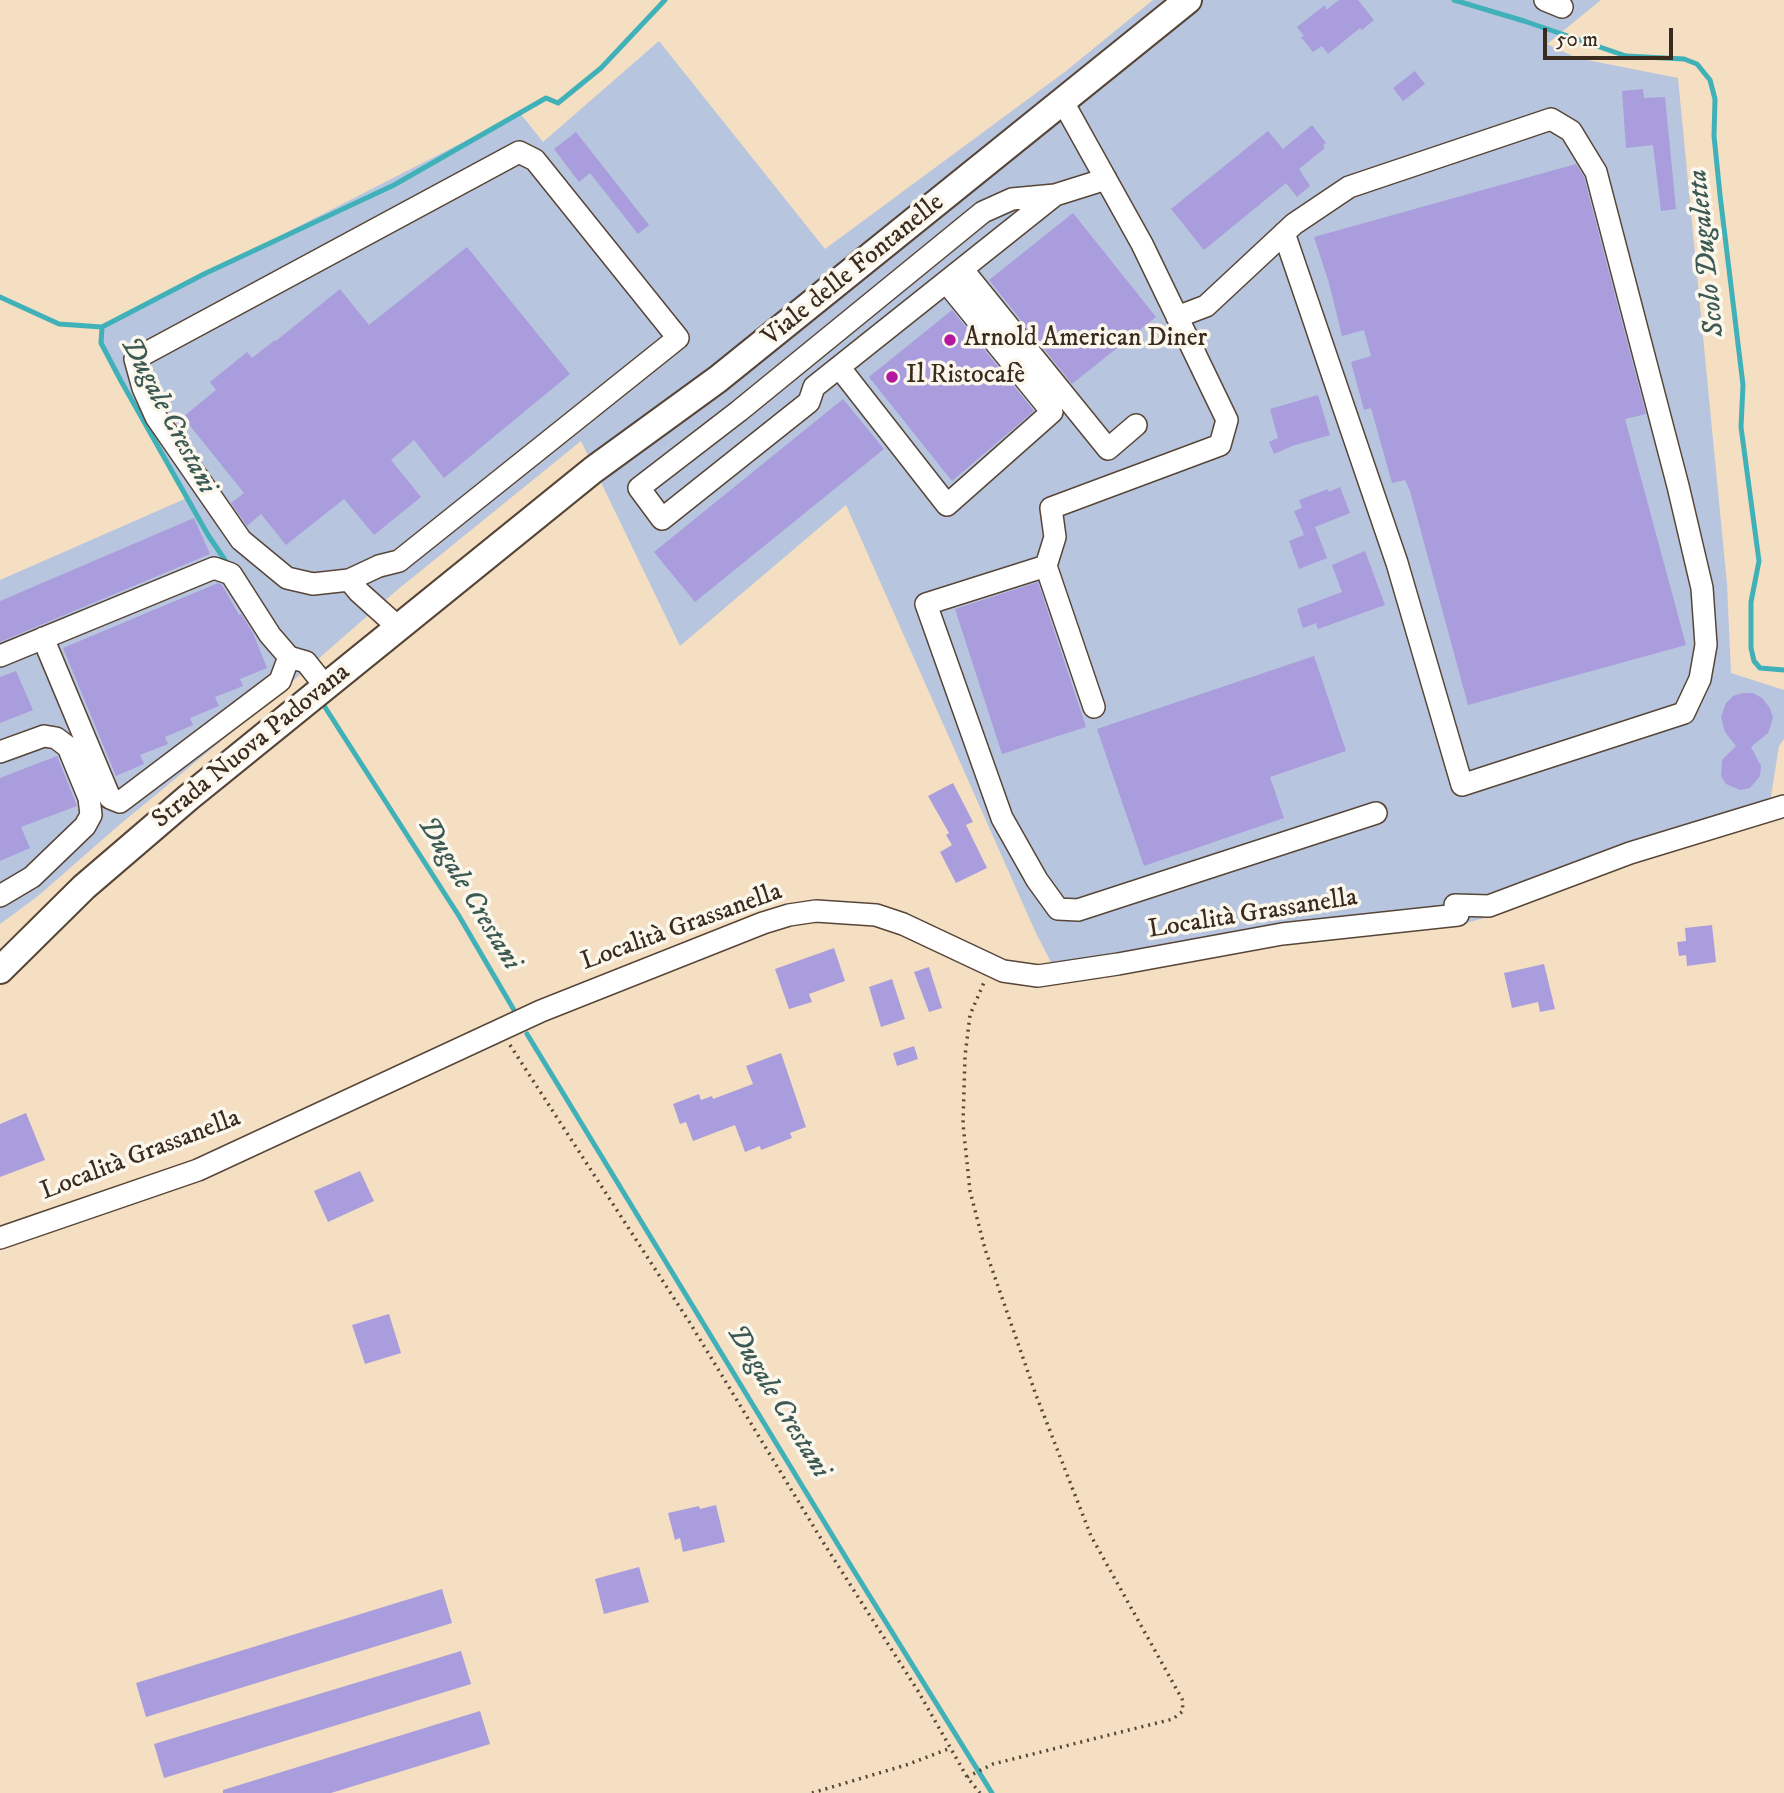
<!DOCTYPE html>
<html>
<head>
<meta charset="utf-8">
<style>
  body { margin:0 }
  #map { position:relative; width:1784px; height:1793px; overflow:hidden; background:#f4dfc2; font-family:"IM FELL DW Pica",serif }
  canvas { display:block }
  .scale { position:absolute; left:1543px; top:28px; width:130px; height:32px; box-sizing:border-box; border:4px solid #3b2a1e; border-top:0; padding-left:9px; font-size:21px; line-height:24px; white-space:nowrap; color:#3b2a1e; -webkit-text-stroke:5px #fbf7ec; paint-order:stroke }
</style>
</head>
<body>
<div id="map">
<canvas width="1784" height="1793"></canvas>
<div class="scale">50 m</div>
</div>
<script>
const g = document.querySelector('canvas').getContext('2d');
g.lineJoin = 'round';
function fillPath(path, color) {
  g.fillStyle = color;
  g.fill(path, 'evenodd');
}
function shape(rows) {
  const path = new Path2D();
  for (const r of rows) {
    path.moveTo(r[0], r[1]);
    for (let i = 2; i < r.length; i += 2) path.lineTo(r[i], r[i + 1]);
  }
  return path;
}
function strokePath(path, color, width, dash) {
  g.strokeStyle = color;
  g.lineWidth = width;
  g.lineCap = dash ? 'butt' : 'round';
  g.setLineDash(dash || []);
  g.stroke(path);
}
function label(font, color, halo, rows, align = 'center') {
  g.font = font + ' "IM FELL DW Pica",serif';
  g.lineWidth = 7;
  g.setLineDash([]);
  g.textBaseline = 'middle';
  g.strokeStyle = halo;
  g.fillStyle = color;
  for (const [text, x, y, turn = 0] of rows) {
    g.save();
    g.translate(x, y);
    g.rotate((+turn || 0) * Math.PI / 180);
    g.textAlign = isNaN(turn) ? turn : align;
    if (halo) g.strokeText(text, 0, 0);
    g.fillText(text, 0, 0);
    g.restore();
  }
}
fillPath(shape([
  [1153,0,1601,0,1547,44,1577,58,1678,78,1727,584,1731,673,1784,690,1784,739,1779,746,1767,821,1622,864,1488,917,1462,924,1437,928,1281,942,1059,978,1035,931,846,505,680,646,581,441,396,591,278,694,118,826,38,896,0,924,0,580,187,498,101,343,102,327,520,113,543,142,659,41,825,249,1066,71]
]), '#b8c5de');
strokePath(shape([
  [1454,0,1524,21,1626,56,1684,59,1697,64,1710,80,1715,99,1714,136,1720,195,1743,385,1741,427,1759,561,1751,602,1751,648,1754,661,1760,668,1784,670],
  [0,297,59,324,102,327],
  [229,566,208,535,121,381,101,343,102,327,204,274,394,185,546,98,558,103,601,68,665,0],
  [321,701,459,916,514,1010],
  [527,1034,851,1566,992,1793]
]), '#40b1b8', 5);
fillPath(shape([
  [1339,0,1358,0,1374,20,1362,30,1360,28,1328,54,1322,46,1313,52,1301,37,1304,36,1297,27,1325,5,1326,10],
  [1415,71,1425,84,1403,101,1393,88],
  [1643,89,1644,98,1665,97,1676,209,1661,211,1653,145,1626,148,1622,91],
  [1312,125,1326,143,1323,145,1325,148,1299,169,1310,186,1297,197,1286,183,1204,250,1171,209,1268,131,1283,149],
  [576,132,649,225,638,234,590,173,579,182,554,149],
  [1576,164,1584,177,1646,414,1625,419,1686,645,1468,705,1410,491,1405,480,1392,483,1371,408,1364,410,1351,362,1371,356,1364,330,1342,336,1329,283,1314,237],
  [1073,213,1156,317,1072,384,989,280],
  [467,247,570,374,444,478,414,440,391,460,421,497,374,535,344,499,286,545,261,514,247,526,231,503,244,493,183,417,216,390,210,382,247,352,252,358,275,340,276,341,340,289,369,325],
  [952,310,1034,411,952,481,869,377],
  [1318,395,1330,435,1292,446,1274,454,1269,442,1278,438,1270,409],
  [843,399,884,449,695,602,654,552],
  [1340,487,1350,513,1315,527,1327,558,1299,569,1289,541,1304,535,1294,511,1302,508,1299,500,1328,489,1329,492],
  [194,518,210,554,0,642,0,601],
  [1365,551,1385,605,1318,629,1316,623,1303,628,1297,609,1342,592,1332,565],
  [1038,582,1086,727,1002,754,955,609],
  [218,583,222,585,239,615,241,614,253,633,267,668,240,679,243,686,215,697,219,706,190,718,193,725,165,737,168,744,140,755,144,764,116,776,63,648],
  [1314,656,1346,751,1270,777,1284,818,1144,866,1097,729],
  [16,671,33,710,0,723,0,677],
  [1743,693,1753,693,1762,698,1770,708,1773,718,1768,733,1751,747,1761,766,1760,776,1750,788,1740,790,1726,784,1721,776,1722,760,1736,746,1725,732,1721,717,1726,703,1733,696],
  [57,756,77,806,21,827,30,848,0,861,0,778],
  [953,783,973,822,966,825,987,868,956,883,940,852,952,845,946,835,949,833,928,796],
  [1712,925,1716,962,1687,966,1686,955,1679,956,1677,942,1686,941,1685,928],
  [834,948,845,981,809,994,812,1002,789,1009,775,969],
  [1544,964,1555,1009,1540,1012,1538,1002,1512,1008,1504,973],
  [929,967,942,1008,929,1012,914,972],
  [892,979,905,1019,881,1027,869,987],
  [914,1046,918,1059,897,1066,893,1053],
  [781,1053,806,1127,790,1133,792,1138,761,1150,760,1146,745,1152,735,1125,693,1141,686,1122,680,1124,673,1104,699,1094,701,1100,712,1096,713,1099,753,1084,746,1066],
  [26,1113,45,1160,0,1177,0,1124],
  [360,1171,374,1201,328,1222,314,1191],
  [389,1314,401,1353,365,1364,352,1325],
  [716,1505,725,1542,683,1552,680,1538,675,1540,668,1513,699,1506,700,1509],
  [639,1567,649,1602,604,1614,595,1579],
  [442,1589,452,1623,146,1717,136,1683],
  [461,1651,471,1684,164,1778,154,1744],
  [480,1711,490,1744,331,1793,223,1793,223,1790]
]), '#a99ddd');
const minor = shape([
  [1545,0,1562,7],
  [1063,102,1142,244,1227,420,1220,445,1051,508,1055,537,1046,566,926,604,1002,818,1037,880,1058,909,1078,910,1376,813],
  [1055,195,814,387,809,402,662,519,639,488,739,411,983,212,1012,199,1055,195,1106,179],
  [963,270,1108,449,1136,425],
  [1177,317,1206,306,1294,224,1349,187,1551,119,1571,131,1596,172,1678,486,1702,588,1706,645,1700,679,1684,713,1462,785,1397,563,1284,233],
  [839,367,947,505,1052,412,947,283],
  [1046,566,1094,707],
  [349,580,313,584,287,578,241,540,156,417,143,388,135,359,519,152,535,160,678,338,399,561,379,566,349,580,359,592,398,627],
  [43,638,110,798,120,802,280,681,289,657],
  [0,656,214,568,231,574,270,635,289,657,306,662,325,686],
  [0,752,44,736,56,738,68,747,89,798,91,815,85,826,32,877,0,896],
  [1455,905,1489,906,1630,853,1784,806],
  [0,1238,198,1170,541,1011,763,923,789,915,816,911,876,915,903,924,1003,971,1038,976,1118,964,1282,934,1458,915]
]);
const major = shape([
  [0,970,84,887,189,797,593,470,718,379,1188,0]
]);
strokePath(minor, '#574537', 24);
strokePath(major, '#574537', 30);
strokePath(shape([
  [510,1045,690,1323,823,1542,918,1691,967,1777,980,1793],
  [967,1777,993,1764,1173,1719,1183,1711,1182,1699,1091,1536,1036,1395,985,1249,970,1191,963,1124,965,1056,970,1015,985,980],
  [812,1793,906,1765,951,1748]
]), '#574537', 3.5, [2, 5]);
strokePath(minor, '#fff', 21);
strokePath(major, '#fff', 26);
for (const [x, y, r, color] of [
  [950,340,7,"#b5179e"],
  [892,377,7,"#b5179e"]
]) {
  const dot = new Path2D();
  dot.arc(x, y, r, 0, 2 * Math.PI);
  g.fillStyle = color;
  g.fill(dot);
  strokePath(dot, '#fbf7ec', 2.5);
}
label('26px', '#3b2a1e', '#fbf7ec', [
  ["Viale delle Fontanelle",854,271,-39],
  ["Strada Nuova Padovana",252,747,-39],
  ["Località Grassanella",1253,915,-9],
  ["Località Grassanella",682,928,-20],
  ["Località Grassanella",141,1156,-21]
]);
label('26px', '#3b2a1e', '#fbf7ec', [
  ["Arnold American Diner",964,340],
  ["Il Ristocafè",906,377]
], 'left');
label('italic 28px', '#3d5954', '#fbf7ec', [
  ["Scolo Dugaletta",1708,253,-96],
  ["Dugale Crestani",167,416,62],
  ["Dugale Crestani",468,894,59],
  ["Dugale Crestani",777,1402,59]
]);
</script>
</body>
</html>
